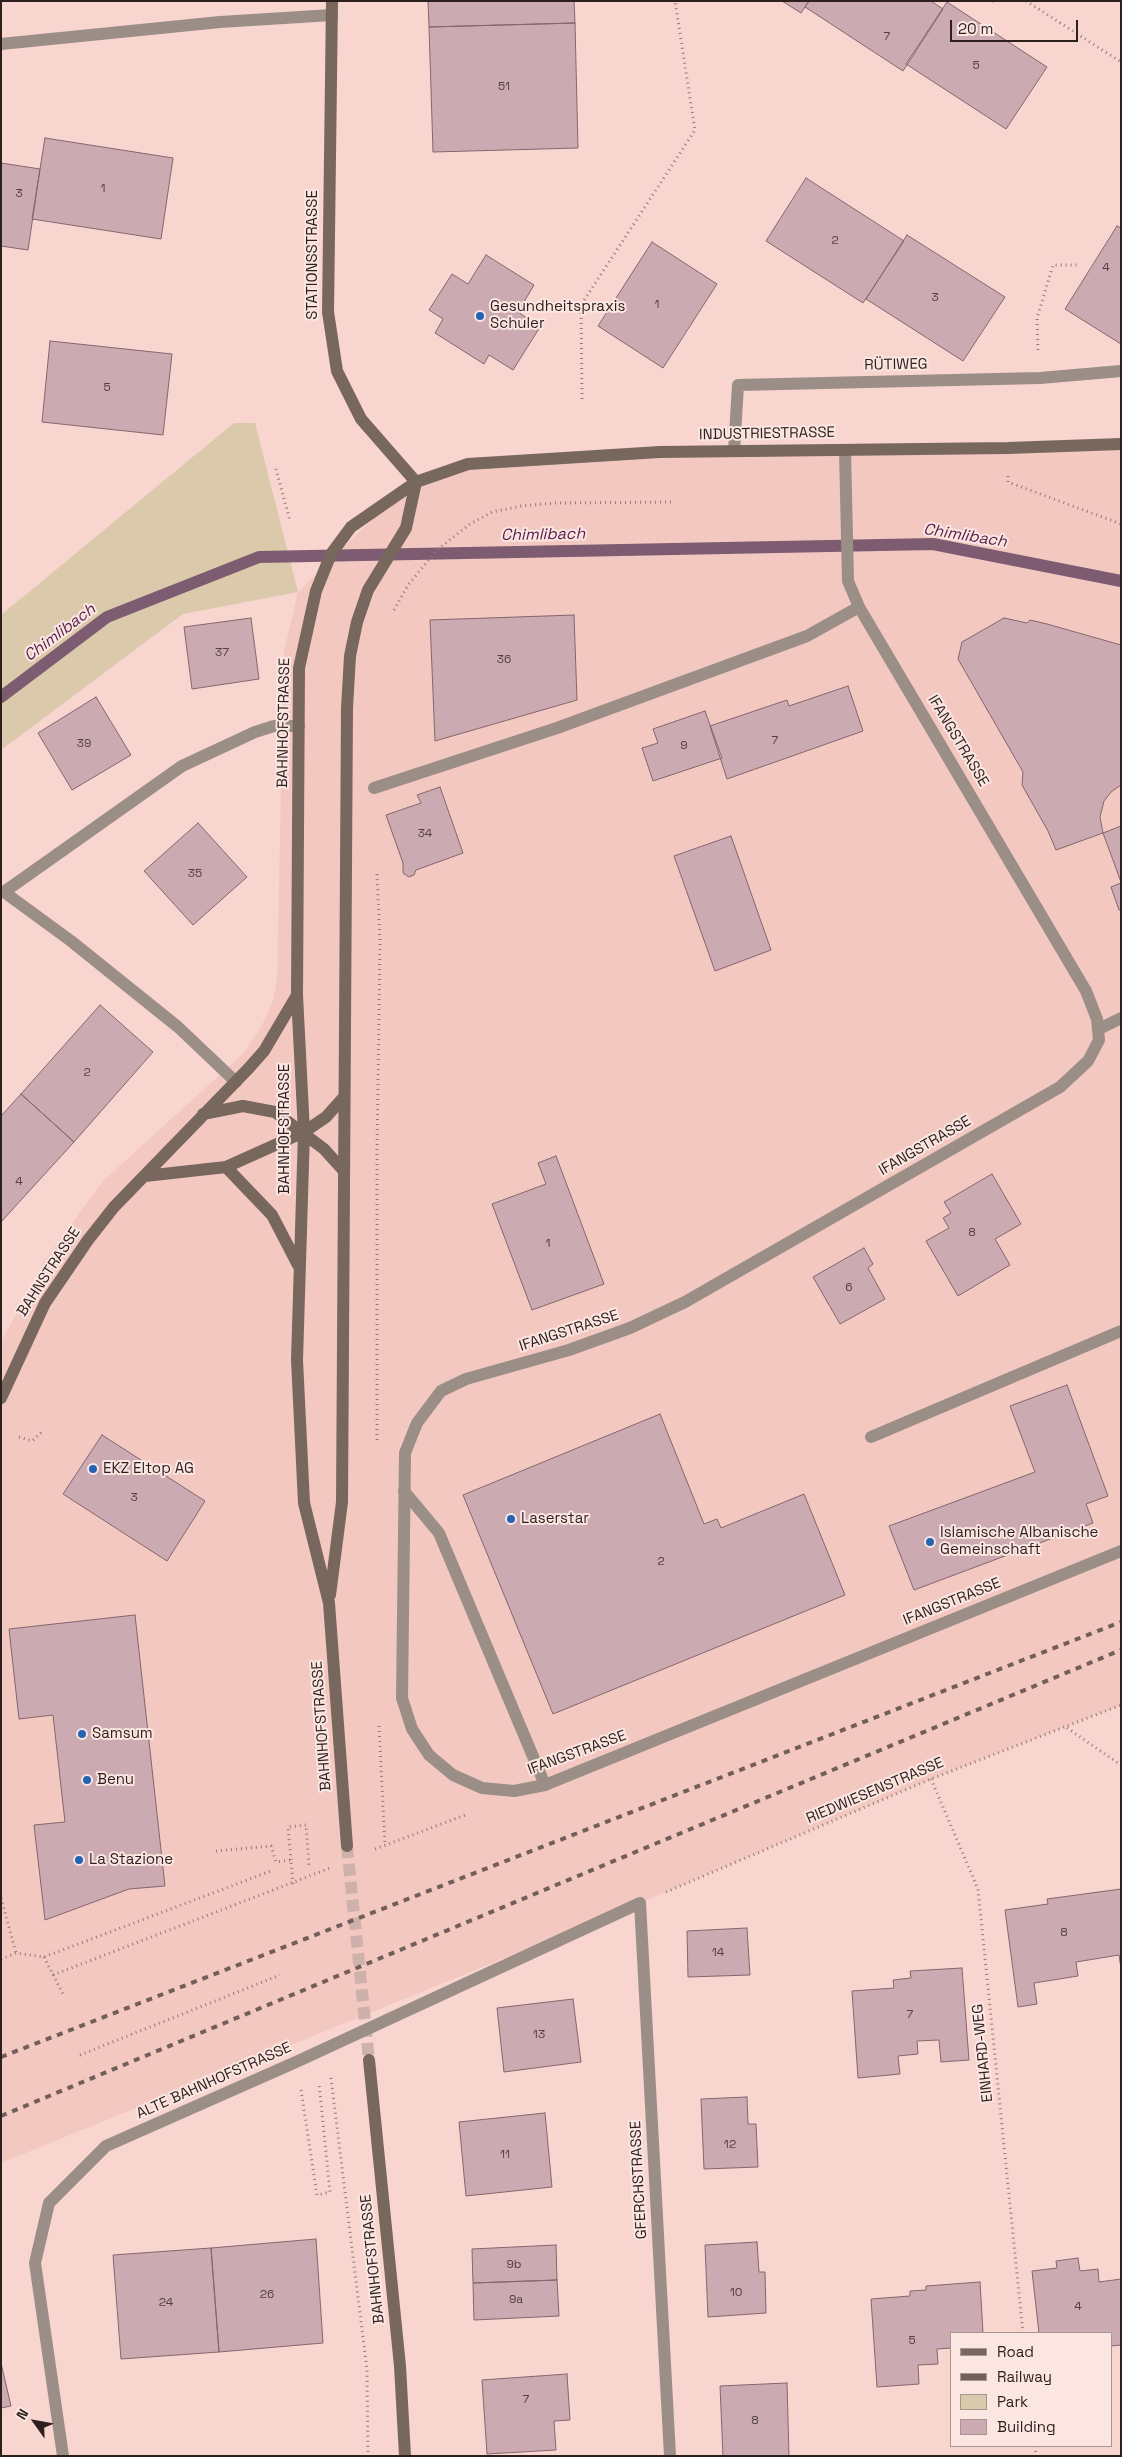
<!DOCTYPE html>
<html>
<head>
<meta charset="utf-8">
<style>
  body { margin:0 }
  #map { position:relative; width:1122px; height:2457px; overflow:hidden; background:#f8d5cf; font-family:"Space Grotesk",sans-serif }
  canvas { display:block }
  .frame { position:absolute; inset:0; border:2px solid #2c1f1d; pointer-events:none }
  .legend { position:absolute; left:950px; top:2332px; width:162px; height:115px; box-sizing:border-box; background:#fbe6e2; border:1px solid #a89693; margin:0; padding:6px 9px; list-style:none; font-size:15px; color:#2c1f1d }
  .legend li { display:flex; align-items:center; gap:10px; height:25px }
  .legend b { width:25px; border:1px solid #a89693 }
  .north { position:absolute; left:10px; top:2397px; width:50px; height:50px; -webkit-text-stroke:4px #fbe6e2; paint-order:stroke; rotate:302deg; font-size:14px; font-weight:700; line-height:20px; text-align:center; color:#2c1f1d }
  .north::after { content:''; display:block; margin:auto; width:18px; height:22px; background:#2c1f1d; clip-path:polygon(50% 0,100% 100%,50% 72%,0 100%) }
  .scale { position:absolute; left:950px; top:20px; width:128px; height:22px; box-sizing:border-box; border:2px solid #2c1f1d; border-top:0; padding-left:6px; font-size:15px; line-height:18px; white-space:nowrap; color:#2c1f1d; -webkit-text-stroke:4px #fbe6e2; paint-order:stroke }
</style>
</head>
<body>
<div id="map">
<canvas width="1122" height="2457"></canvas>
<div class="frame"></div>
<ul class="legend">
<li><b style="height:6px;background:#78675c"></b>Road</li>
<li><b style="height:6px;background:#735e5b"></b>Railway</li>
<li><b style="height:14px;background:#dac9aa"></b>Park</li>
<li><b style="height:14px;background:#ccaab2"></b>Building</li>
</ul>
<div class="north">N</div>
<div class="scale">20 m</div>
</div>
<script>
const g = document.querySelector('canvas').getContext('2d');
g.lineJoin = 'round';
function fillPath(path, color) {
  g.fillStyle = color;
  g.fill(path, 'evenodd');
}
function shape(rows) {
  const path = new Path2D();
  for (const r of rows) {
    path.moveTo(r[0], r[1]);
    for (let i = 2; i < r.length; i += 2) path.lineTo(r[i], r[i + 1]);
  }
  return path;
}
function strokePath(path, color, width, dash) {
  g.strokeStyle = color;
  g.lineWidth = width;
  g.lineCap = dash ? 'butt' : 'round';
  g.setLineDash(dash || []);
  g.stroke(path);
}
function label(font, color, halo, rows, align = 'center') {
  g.font = font + ' "Space Grotesk",sans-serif';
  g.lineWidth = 4;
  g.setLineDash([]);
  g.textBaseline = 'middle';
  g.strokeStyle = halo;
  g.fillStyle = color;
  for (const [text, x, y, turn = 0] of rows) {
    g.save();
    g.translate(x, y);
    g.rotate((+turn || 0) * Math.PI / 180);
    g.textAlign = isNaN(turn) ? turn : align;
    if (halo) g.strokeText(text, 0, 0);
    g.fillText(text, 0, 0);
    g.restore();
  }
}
fillPath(shape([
  [1121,444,1121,1705,931,1779,640,1903,1,2163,1,1342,44,1262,103,1181,245,1052,263,1023,273,1001,277,979,284,651,298,592,362,529,416,482,468,464]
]), '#f3c8c1');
fillPath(shape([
  [234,423,255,423,298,592,183,614,1,750,1,615]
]), '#dac9aa');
strokePath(shape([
  [1,697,107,617,259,557,933,544,1121,581]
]), '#7d5b71', 12);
const building = shape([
  [428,1,574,1,575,23,429,27,428,1],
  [782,1,809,1,801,13,782,1],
  [809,1,931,1,943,9,903,71,805,7,809,1],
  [947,2,1047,67,1006,129,906,64,947,2],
  [575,23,578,148,433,152,429,27,575,23],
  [45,138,173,158,161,239,32,219,45,138],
  [1,163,40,169,28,250,1,246,1,163],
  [806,178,904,241,863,303,766,241,806,178],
  [1117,226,1121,228,1121,344,1065,309,1117,226],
  [907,235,1005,297,963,361,866,299,907,235],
  [652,242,717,284,663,368,598,326,652,242],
  [486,255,534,285,518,312,540,327,513,370,489,355,484,364,435,333,443,319,429,310,452,274,468,284,486,255],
  [50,341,172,354,163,435,42,422,50,341],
  [574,615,577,700,435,741,430,620,574,615],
  [251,618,259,679,192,689,184,627,251,618],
  [1004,618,1027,623,1030,620,1047,624,1121,645,1121,785,1111,792,1104,801,1100,817,1103,833,1056,850,1048,831,1022,785,1023,772,958,659,962,642,1004,618],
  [848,686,863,731,727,779,710,726,787,700,789,706,848,686],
  [96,697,131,755,72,790,38,733,96,697],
  [705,711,722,758,653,781,642,748,658,743,653,729,705,711],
  [440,787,463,853,416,870,414,875,409,877,403,873,403,863,386,815,421,803,417,795,440,787],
  [198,823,247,877,193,925,144,871,198,823],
  [1121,826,1121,882,1103,833,1121,826],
  [731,836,771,950,715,971,674,856,731,836],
  [1121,883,1121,910,1119,910,1111,887,1121,883],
  [100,1005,153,1052,74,1142,21,1094,100,1005],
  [21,1094,74,1142,1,1222,1,1116,21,1094],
  [556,1156,604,1284,532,1310,492,1204,546,1184,538,1163,556,1156],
  [992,1174,1021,1224,995,1239,1010,1265,958,1296,926,1241,949,1228,943,1218,951,1213,944,1202,992,1174],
  [864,1248,873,1264,868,1268,885,1299,840,1324,813,1277,864,1248],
  [1067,1385,1108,1496,1086,1504,1093,1523,914,1590,889,1526,1035,1472,1010,1406,1067,1385],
  [660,1414,704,1524,717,1519,721,1528,804,1494,845,1595,553,1714,463,1495,660,1414],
  [102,1435,205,1501,167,1561,63,1494,102,1435],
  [135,1615,165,1886,129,1889,45,1920,34,1825,65,1822,53,1715,19,1719,9,1629,135,1615],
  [1121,1889,1121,1969,1119,1955,1076,1962,1078,1976,1034,1983,1037,2004,1018,2007,1005,1910,1048,1904,1047,1899,1121,1889],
  [747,1928,750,1975,688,1977,687,1931,747,1928],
  [962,1968,969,2060,941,2062,939,2040,917,2041,918,2054,898,2056,900,2074,858,2078,852,1991,894,1988,893,1980,911,1978,910,1971,962,1968],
  [573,1999,581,2062,504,2072,497,2008,573,1999],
  [747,2097,748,2124,756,2124,758,2167,704,2169,701,2099,747,2097],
  [545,2113,552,2187,466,2196,459,2122,545,2113],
  [316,2239,323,2343,219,2352,211,2248,316,2239],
  [757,2242,759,2272,765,2272,766,2313,708,2317,705,2245,757,2242],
  [556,2245,557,2280,473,2283,472,2249,556,2245],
  [211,2248,219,2352,121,2359,113,2255,211,2248],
  [1078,2258,1080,2271,1098,2269,1099,2282,1121,2279,1121,2345,1111,2346,1111,2333,1039,2333,1032,2271,1057,2268,1056,2261,1078,2258],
  [557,2280,559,2316,474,2320,473,2283,557,2280],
  [980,2282,983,2333,951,2333,951,2348,937,2349,938,2364,918,2365,919,2384,877,2387,871,2299,910,2296,910,2291,926,2290,926,2286,980,2282],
  [1,2363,11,2406,1,2408,1,2363],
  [567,2374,570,2420,554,2421,556,2450,487,2454,482,2380,567,2374],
  [787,2383,789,2456,723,2456,720,2386,787,2383]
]);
fillPath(building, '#ccaab2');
strokePath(building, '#84666d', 1);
strokePath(shape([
  [347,1846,369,2060]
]), '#cfb1ab', 12, [12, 6]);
strokePath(shape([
  [992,1,996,1],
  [1026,1,1121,62],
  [1038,350,1037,318,1053,265,1080,265],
  [582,399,581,305,695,130,675,1],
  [276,469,290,521],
  [1008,476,1008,482,1121,524],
  [394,610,408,585,437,550,470,524,492,512,521,506,556,503,671,502],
  [19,1437,32,1441,44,1430],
  [377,1440,377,1149,380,941,377,874],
  [379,1726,385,1845],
  [1067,1728,1121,1765],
  [931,1779,978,1889,1023,2333],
  [375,1849,468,1814],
  [216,1851,271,1846,276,1862,291,1860,293,1884],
  [291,1860,288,1827,306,1825,309,1866],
  [666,1892,931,1779,1121,1705],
  [1,1898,16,1953],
  [44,1957,63,1994],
  [1,1959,16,1953,44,1957,271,1871],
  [53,1975,330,1868],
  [80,2055,280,1975],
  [331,2078,367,2370,368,2456],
  [301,2090,317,2195,330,2192,319,2083],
  [1035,2446,1036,2456]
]), '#927a76', 3, [1, 4]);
strokePath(shape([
  [734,451,738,385,1040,378,1121,371],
  [374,788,557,728,807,636,859,607],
  [1099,1029,1121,1018],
  [236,1082,178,1027,71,941,4,892,182,766,255,732,274,726,299,726],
  [871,1437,1121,1331],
  [404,1491,439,1533,545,1785]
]), '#9a8e86', 12);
strokePath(shape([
  [1,44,220,22,332,15],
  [845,450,848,581,859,607,1086,991,1097,1019,1099,1040,1088,1061,1060,1087,685,1302,630,1328,569,1350,466,1379,441,1391,417,1423,405,1453,402,1698,412,1729,429,1755,453,1775,482,1788,514,1791,545,1785,1121,1551],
  [63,2456,35,2263,49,2203,106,2146,296,2062,640,1903,670,2456]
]), '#9a8e86', 12);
strokePath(shape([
  [332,1,328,312,337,371,361,419,416,482],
  [203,1114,243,1106,275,1112,324,1149,344,1171],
  [226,1167,272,1215,298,1265],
  [145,1176,226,1167,304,1132,326,1117,344,1097],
  [1,1398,45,1303,88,1240,114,1207,248,1069,264,1051,297,995],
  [330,1595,342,1502,347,708,350,656,357,622,368,590,406,528,416,482],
  [347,1846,329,1603,304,1503,297,1360,304,1132,297,995,299,668,316,591,331,554,351,527,416,482,468,464,660,452,1008,448,1121,444],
  [369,2060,400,2366,405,2456]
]), '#78675c', 12);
strokePath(shape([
  [1,2057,1121,1622],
  [1,2116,1121,1650]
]), '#735e5b', 4, [6, 6]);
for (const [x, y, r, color] of [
  [480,316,5,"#2463b4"],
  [93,1469,5,"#2463b4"],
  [511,1519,5,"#2463b4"],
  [930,1542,5,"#2463b4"],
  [82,1734,5,"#2463b4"],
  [87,1780,5,"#2463b4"],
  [79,1860,5,"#2463b4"]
]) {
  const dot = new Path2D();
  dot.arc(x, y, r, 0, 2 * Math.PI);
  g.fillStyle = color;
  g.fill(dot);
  strokePath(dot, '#fbe6e2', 2);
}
label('12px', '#544242', null, [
  ["7",887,37],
  ["5",976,66],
  ["51",504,87],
  ["1",103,189],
  ["3",19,194],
  ["2",835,241],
  ["4",1106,268],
  ["3",935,298],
  ["1",657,305],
  ["5",107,388],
  ["37",222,653],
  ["36",504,660],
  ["7",775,741],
  ["39",84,744],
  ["9",684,746],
  ["34",425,834],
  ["35",195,874],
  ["2",87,1073],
  ["4",19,1182],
  ["8",972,1233],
  ["1",548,1244],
  ["6",849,1288],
  ["3",134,1498],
  ["2",661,1562],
  ["8",1064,1933],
  ["14",718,1953],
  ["7",910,2015],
  ["13",539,2035],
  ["12",730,2145],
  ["11",505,2155],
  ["9b",514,2265],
  ["10",736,2293],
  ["26",267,2295],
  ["9a",516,2300],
  ["24",166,2303],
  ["4",1078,2307],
  ["5",912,2341],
  ["7",526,2400],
  ["8",755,2421]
]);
label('15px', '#2c1f1d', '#fbe6e2', [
  ["STATIONSSTRASSE",313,255,-90],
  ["RÜTIWEG",896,365,-1],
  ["INDUSTRIESTRASSE",767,434,-1],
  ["BAHNHOFSTRASSE",284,723,-89],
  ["IFANGSTRASSE",958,741,59],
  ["BAHNHOFSTRASSE",285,1129,-90],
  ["IFANGSTRASSE",925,1146,-30],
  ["BAHNSTRASSE",49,1272,-57],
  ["IFANGSTRASSE",569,1331,-18],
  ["IFANGSTRASSE",952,1602,-22],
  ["BAHNHOFSTRASSE",322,1726,-94],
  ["IFANGSTRASSE",577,1753,-20],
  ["RIEDWIESENSTRASSE",875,1791,-23],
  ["EINHARD-WEG",983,2053,-96],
  ["ALTE BAHNHOFSTRASSE",214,2081,-24],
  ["GFERCHSTRASSE",639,2180,-93],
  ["BAHNHOFSTRASSE",373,2259,-96]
]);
label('15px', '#2c1f1d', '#fbe6e2', [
  ["Gesundheitspraxis",490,307],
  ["Schuler",490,324],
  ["EKZ Eltop AG",103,1469],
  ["Laserstar",521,1519],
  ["Islamische Albanische",940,1533],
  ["Gemeinschaft",940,1550],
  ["Samsum",92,1734],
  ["Benu",97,1780],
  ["La Stazione",89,1860]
], 'left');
label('italic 16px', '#59224e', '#fbe6e2', [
  ["Chimlibach",543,535,-1],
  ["Chimlibach",965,536,9],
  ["Chimlibach",60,633,-37]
]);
</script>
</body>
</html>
